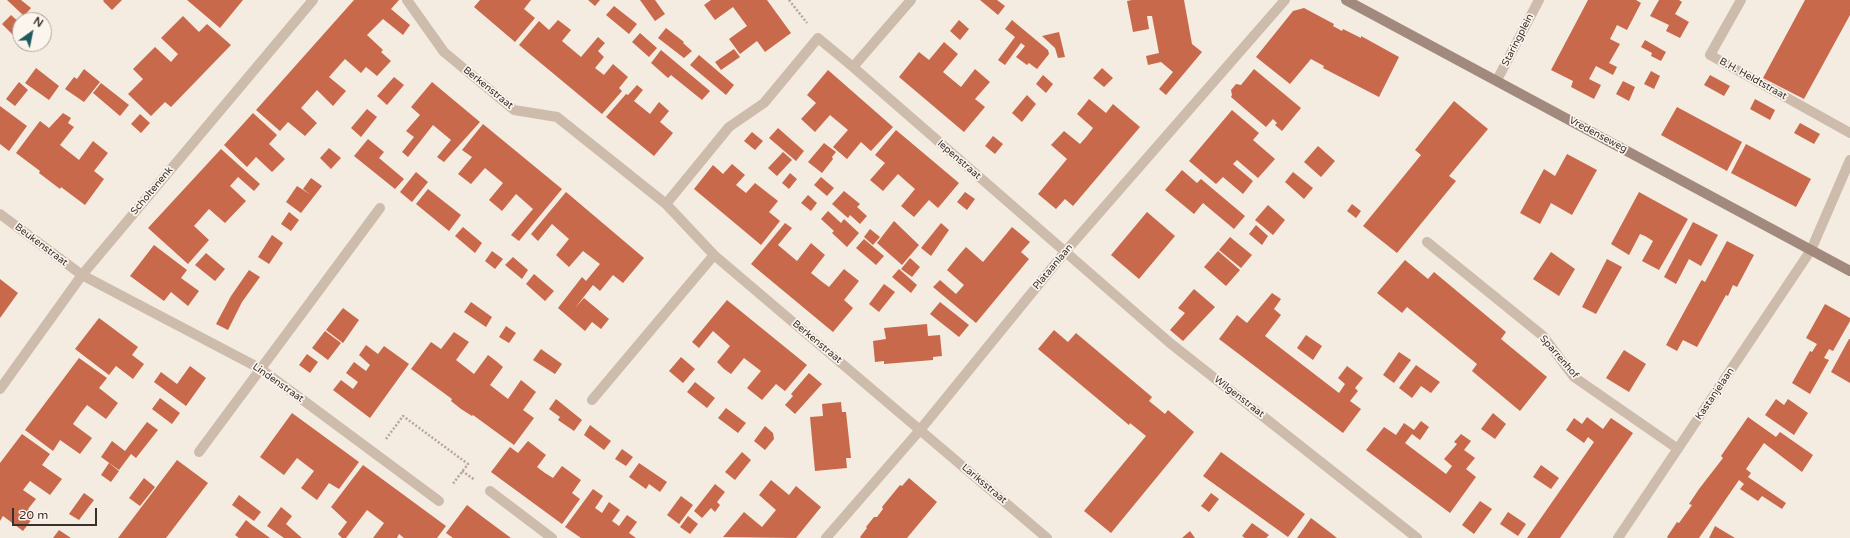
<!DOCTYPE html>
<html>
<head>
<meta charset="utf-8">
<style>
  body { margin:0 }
  #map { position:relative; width:1850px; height:538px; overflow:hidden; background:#f4ebe1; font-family:"Varela Round",sans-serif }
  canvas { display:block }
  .north { position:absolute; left:12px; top:12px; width:40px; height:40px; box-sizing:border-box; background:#fbf5ee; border:1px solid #aea6a0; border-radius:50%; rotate:33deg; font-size:11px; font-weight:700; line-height:16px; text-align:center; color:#3b302b }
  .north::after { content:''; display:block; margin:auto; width:14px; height:18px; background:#1f5a5e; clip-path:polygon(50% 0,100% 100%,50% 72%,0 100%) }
  .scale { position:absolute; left:12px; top:508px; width:85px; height:18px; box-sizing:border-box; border:2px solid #3b302b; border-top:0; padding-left:5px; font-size:12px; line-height:14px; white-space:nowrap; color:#3b302b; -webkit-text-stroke:3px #fbf5ee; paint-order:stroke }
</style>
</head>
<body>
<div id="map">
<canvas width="1850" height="538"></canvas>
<div class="north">N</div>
<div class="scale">20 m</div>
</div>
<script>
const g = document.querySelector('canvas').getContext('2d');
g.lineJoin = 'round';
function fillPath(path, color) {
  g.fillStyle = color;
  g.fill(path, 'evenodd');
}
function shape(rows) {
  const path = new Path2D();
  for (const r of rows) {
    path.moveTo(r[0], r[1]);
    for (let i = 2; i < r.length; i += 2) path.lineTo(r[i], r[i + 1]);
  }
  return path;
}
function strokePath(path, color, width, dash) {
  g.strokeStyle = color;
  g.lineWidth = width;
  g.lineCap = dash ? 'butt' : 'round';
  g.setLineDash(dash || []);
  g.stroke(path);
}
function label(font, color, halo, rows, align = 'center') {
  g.font = font + ' "Varela Round",sans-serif';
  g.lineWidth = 3.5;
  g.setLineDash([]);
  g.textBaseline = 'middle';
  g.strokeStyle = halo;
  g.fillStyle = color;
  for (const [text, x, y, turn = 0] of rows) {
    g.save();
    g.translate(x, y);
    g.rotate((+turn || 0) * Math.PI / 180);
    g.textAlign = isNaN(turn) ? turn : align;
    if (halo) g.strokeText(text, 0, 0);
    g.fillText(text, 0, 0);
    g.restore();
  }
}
fillPath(shape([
  [7,0,21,0,31,8,24,16],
  [104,0,122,0,112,10,103,1],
  [187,0,243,0,220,28],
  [354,0,399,0,391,9,410,25,403,35,383,19,367,35,383,50,381,52,391,61,377,76,366,67,361,73,345,59,329,77,346,91,339,99,333,106,317,90,301,108,317,123,305,136,288,122,280,131,256,110],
  [480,0,531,0,524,9,535,18,515,42,474,7],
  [588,0,600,0,595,6],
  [640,0,655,0,665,14,655,21],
  [711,0,767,0,791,33,765,52,757,41,740,54,729,39,747,26,733,7,715,20,704,5],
  [980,0,997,0,1005,6,998,15],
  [1132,0,1184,0,1192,44,1202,52,1166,95,1159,89,1173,72,1161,62,1148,65,1146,56,1159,53,1152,16,1147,16,1149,29,1133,32,1127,1],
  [1588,0,1636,0,1641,3,1627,30,1617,25,1610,39,1620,44,1609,63,1617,67,1613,75,1596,66,1589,79,1601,85,1594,99,1571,87,1573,81,1551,70],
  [1659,0,1679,0,1682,2,1675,14,1689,22,1680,38,1666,31,1669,25,1650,16],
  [1805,0,1850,0,1850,15,1804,99,1763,78],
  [614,6,637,24,629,34,606,15],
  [1304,8,1334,24,1333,26,1342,31,1343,29,1361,38,1361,36,1399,57,1379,97,1323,68,1324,66,1311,59,1290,84,1256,57,1293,11],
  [11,15,20,23,20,42,2,24],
  [183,16,199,32,207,24,231,45,171,107,165,102,151,116,128,94,143,79,133,69,155,47,171,62,178,54,161,38],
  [558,20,571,30,562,41,581,57,598,37,605,43,598,51,604,57,595,68,604,75,613,64,628,77,619,88,622,91,602,114,519,45,539,21,549,30],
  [959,20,969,29,960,40,950,31],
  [1012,20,1048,50,1049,54,1037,69,1029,63,1027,65,1016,57,1025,46,1021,43,1005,65,998,60,1015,37,1005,29],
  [666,28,684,42,683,43,692,51,684,58,658,38],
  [1059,32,1065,57,1058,58,1055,48,1042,36],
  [640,33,657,48,649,57,632,42],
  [1645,40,1666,52,1661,61,1651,56,1652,53,1641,47],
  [944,42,958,54,943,72,961,87,975,69,990,82,975,99,985,107,964,132,899,77,919,52,929,60],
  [734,49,740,57,721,70,715,62],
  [661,50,710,91,702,100,671,75,668,78,651,63],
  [699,55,734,85,726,95,690,65],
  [36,68,59,86,49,100,25,83],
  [1102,68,1113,78,1104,87,1093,78],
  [84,69,100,82,84,102,65,89,74,77,77,79],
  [1254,69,1301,108,1282,131,1275,125,1277,123,1273,119,1266,127,1231,97,1232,95,1231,90,1236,84,1241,85],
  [828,70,893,127,871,151,861,142,847,159,833,147,848,130,830,115,815,132,801,119,816,103,807,95],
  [1651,71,1660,76,1654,89,1644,84],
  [1043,75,1053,84,1046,93,1036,84],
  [1710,75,1730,86,1724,96,1704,85],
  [394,77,404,85,387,105,377,96],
  [1623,81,1635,87,1629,101,1616,94],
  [19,82,28,90,15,106,6,99],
  [432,82,480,122,444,162,437,157,451,140,433,125,408,157,402,152,414,137,406,131,420,115,411,107],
  [101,83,129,105,120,116,93,93],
  [637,85,643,90,634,101,650,114,659,102,669,111,660,122,673,133,654,156,606,117,626,94,628,95],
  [1027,95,1036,104,1022,122,1012,113],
  [1089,99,1106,113,1113,104,1140,127,1073,206,1065,199,1056,209,1038,194,1067,159,1051,145,1064,131,1080,144,1087,136,1093,128,1077,114],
  [1755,99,1775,110,1770,120,1750,109],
  [1454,101,1488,129,1449,176,1456,181,1397,253,1363,226,1421,155,1415,150],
  [0,106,27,126,9,151,0,144],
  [1677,107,1742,142,1727,171,1661,135],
  [367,109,377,117,361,137,351,128],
  [1232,110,1259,133,1253,140,1275,159,1258,178,1237,160,1233,164,1253,181,1243,194,1223,177,1216,184,1189,161],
  [63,113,71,118,68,123,74,127,60,145,79,160,93,141,108,153,94,171,104,179,85,205,61,187,60,189,39,173,40,171,16,153,40,121,49,128],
  [253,113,277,135,269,144,285,159,272,172,256,157,247,167,224,145],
  [140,114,150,123,141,133,131,124],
  [1800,123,1820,134,1814,144,1794,133],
  [483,124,562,189,519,241,511,235,533,209,516,194,502,211,489,200,503,183,485,168,471,184,458,174,472,157,462,150],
  [778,128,804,151,796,161,769,138],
  [896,130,959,183,938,208,929,200,914,217,901,206,915,189,907,182,898,174,883,191,870,180,885,163,875,155],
  [752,132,763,141,755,150,744,141],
  [993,136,1003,144,995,154,985,146],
  [368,139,384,152,379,158,404,179,395,189,354,156],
  [824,143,836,152,832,157,833,159,822,173,808,162],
  [1746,144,1811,179,1796,207,1731,173],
  [1318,146,1335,161,1321,177,1304,162],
  [329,148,341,158,331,169,320,158],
  [221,149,260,184,254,191,238,177,230,186,246,201,225,223,209,209,194,226,209,240,188,264,148,228],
  [783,152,792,160,777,176,768,168],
  [1567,154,1597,170,1572,215,1551,203,1540,224,1520,213,1544,169,1555,176],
  [732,164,745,175,736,185,746,193,755,183,778,201,769,212,780,221,761,245,694,189,713,165,723,174],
  [1182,170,1197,183,1201,179,1245,216,1234,229,1203,203,1194,214,1165,190],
  [416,172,428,182,412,202,400,192],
  [1293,172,1313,188,1304,199,1285,182],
  [790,173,797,179,789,189,782,183],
  [821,177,834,188,827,196,814,185],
  [311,178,322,186,301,213,286,202,297,186,311,195,303,189],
  [428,189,461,215,449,231,416,204],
  [844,191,860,204,857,207,867,216,860,224,850,215,848,218,832,204],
  [566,192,644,258,623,283,613,275,600,291,593,285,575,308,584,298,609,319,601,329,592,322,585,331,558,308,582,277,586,281,600,264,583,251,569,267,556,255,569,239,552,224,538,241,531,234],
  [965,192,975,199,967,210,957,202],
  [1639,192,1688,219,1659,270,1642,261,1653,241,1645,236,1640,234,1629,255,1611,244],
  [808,195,817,203,811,211,801,203],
  [1352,204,1361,211,1356,218,1347,211],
  [1268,205,1285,220,1273,235,1255,220],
  [828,211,841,223,844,219,859,233,847,247,832,233,834,231,821,219],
  [289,212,299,220,291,231,281,224],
  [1147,212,1175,236,1139,279,1111,255],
  [894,221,919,245,902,265,877,243],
  [1693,222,1718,235,1701,266,1689,259,1676,284,1664,277],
  [785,223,792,228,778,245,797,261,811,243,825,255,811,273,821,281,829,287,844,269,859,281,844,300,853,308,833,332,751,264],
  [941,223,949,230,931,256,921,248],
  [1256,225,1268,236,1262,245,1249,234],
  [463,227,482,243,475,253,455,236],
  [1012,227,1030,242,1021,252,1029,259,976,323,933,287,940,280,956,294,964,285,947,270,959,255,966,247,983,262],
  [870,229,880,237,873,245,864,237],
  [272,235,283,243,269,264,258,257],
  [1230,237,1252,255,1241,268,1219,250],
  [864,239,884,256,876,265,856,248],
  [1727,241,1754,255,1737,287,1733,285,1728,296,1726,295,1697,347,1683,340,1677,351,1666,345,1701,281,1702,280,1705,282],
  [154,245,187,270,181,278,199,291,188,306,171,292,164,301,130,276],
  [492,251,503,259,495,269,485,261],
  [1218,251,1240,270,1226,286,1204,267],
  [1551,252,1575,269,1559,296,1533,279],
  [206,253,225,269,215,281,195,265],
  [513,257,528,270,522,279,505,265],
  [910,258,920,267,912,277,901,269],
  [1607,259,1622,267,1596,314,1582,307],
  [1405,260,1428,279,1434,272,1506,332,1501,339,1547,377,1520,411,1472,371,1477,364,1407,307,1402,313,1377,293],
  [899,269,917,285,911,293,892,277],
  [249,270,260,277,242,302,228,330,216,324,231,296],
  [534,274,554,291,545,301,526,284],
  [0,279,18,293,0,318],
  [884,284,895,292,879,312,869,304],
  [1194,289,1215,307,1183,341,1170,330,1185,313,1178,308],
  [1272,293,1281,299,1274,309,1281,315,1265,336,1339,393,1345,384,1338,378,1347,366,1363,378,1355,388,1358,391,1350,401,1361,409,1343,433,1219,339,1237,315,1247,323],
  [727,300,807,365,785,391,776,384,762,400,747,388,761,371,744,358,731,374,724,369,717,362,730,346,713,331,699,348,692,342],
  [471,302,492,317,486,327,464,312],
  [940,302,969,325,959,337,930,314],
  [1825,304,1850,318,1850,321,1833,351,1829,349,1824,358,1829,360,1810,394,1792,383,1810,351,1812,352,1817,344,1806,338],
  [343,308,359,320,343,343,326,330],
  [99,318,138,347,132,355,144,364,133,379,116,366,109,375,75,349],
  [927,324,928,336,940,335,942,356,933,357,933,360,884,364,884,361,875,362,873,341,886,339,884,328],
  [506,326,516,333,509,343,499,337],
  [1054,330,1068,342,1076,333,1152,397,1149,401,1165,414,1168,410,1194,432,1111,533,1084,511,1146,436,1130,423,1129,425,1038,349],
  [325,331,341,343,328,360,312,348],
  [454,332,469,342,456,360,474,374,488,355,496,361,503,367,490,385,508,399,521,380,536,392,523,410,534,418,514,445,473,415,472,416,461,409,451,401,452,399,411,369,431,342,441,349],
  [1306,335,1322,346,1313,360,1297,348],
  [1849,339,1850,339,1850,383,1831,372],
  [366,345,378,354,384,346,409,364,370,418,333,390,341,380,353,389,358,382,346,373,354,362,366,371,370,365,359,355],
  [541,349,562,364,555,374,533,360],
  [1624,350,1646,364,1629,392,1606,378],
  [1399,352,1411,360,1394,383,1383,375],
  [307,354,318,362,310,373,299,365],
  [681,357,695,369,683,383,669,371],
  [79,358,107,378,99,388,118,403,106,419,87,405,80,414,73,424,92,438,80,454,60,440,53,451,25,430],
  [1416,365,1440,382,1431,393,1421,386,1412,398,1399,388],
  [190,366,206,378,186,406,154,382,161,372,177,384],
  [809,373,822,384,795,414,785,405,793,396,791,394],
  [695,382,715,398,707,408,687,392],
  [160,398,180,413,172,424,152,409],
  [556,399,582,420,574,431,558,420,560,417,549,409],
  [1776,399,1784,405,1788,399,1808,413,1794,435,1765,415],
  [841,402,842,412,846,412,851,458,846,458,847,468,815,471,810,417,823,416,822,404],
  [726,408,746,423,738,433,718,418],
  [292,413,359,462,339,489,329,483,317,500,301,488,314,471,297,458,284,475,260,457],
  [1493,413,1506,424,1495,439,1481,429],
  [1587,417,1603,429,1611,418,1633,433,1560,538,1527,538,1594,442,1588,437,1584,443,1566,430,1574,418,1582,424],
  [1748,417,1776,437,1780,432,1813,455,1802,472,1764,443,1746,469,1751,473,1748,477,1786,503,1782,509,1762,496,1758,501,1740,489,1744,484,1739,480,1699,538,1668,538,1667,537,1677,522,1679,523,1692,505,1689,504,1699,489,1723,458,1721,456],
  [1421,421,1429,427,1420,440,1412,434,1405,443,1446,474,1452,466,1444,459,1457,444,1454,442,1461,434,1471,441,1464,450,1475,458,1466,469,1476,477,1450,513,1366,450,1384,427,1396,435,1404,423,1414,430],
  [147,422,158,430,136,458,131,454,119,470,101,457,112,441,125,451],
  [590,425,611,441,604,450,584,435],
  [765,426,773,433,774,439,765,450,754,441],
  [22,434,50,454,42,465,62,479,50,495,30,481,23,490,36,499,28,509,35,515,23,531,3,516,0,521,0,463],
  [528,441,546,455,537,467,545,473,553,478,562,466,581,480,572,493,580,499,562,524,491,472,510,447,518,453],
  [622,449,633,457,626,466,615,459],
  [742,452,751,460,735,480,725,472],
  [1221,452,1305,514,1288,537,1203,476],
  [177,460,208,483,166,538,118,538],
  [109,463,119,471,111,482,101,475],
  [639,463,667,482,660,492,649,484,646,489,629,477],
  [363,465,446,526,437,538,404,538,399,534,397,538,373,538,384,523,367,510,346,538,342,538,338,534,347,522,331,507],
  [1541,465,1559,478,1551,489,1533,477],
  [144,478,155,487,140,506,129,498],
  [909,478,937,502,907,538,861,538,860,537,867,528,866,527,874,517,877,517,883,509,882,507,900,485,902,486],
  [771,480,789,495,796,486,821,507,796,538,723,537,744,512,762,527,776,510,759,495],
  [715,484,725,492,717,502,720,505,715,512,711,508,702,518,694,511],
  [593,489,603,496,595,508,602,513,609,502,620,510,612,521,619,526,627,515,637,522,629,533,636,538,581,538,565,527],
  [84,493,94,500,79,520,69,514],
  [1211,493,1219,499,1209,512,1201,506],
  [239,495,261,512,254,521,232,505],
  [681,496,693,505,679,524,667,515],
  [1480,501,1492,509,1474,534,1462,525],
  [467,505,484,518,511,538,453,538,446,533],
  [281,507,292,516,286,524,302,538,284,538,267,526],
  [1508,512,1526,524,1518,536,1500,524],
  [688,516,698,524,690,534,680,527],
  [1311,518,1332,534,1337,538,1297,538],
  [246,520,252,525,270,538,239,538,235,535],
  [1252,523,1269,535,1266,538,1245,538,1242,536],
  [1715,526,1735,538,1709,538],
  [59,530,71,538,53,538],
  [1190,531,1195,538,1182,538]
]), '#c8694b');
strokePath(shape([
  [789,0,807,23],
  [386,439,403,416,468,464,452,485],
  [462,471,475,480]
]), '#b9a596', 2.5, [2, 2]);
strokePath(shape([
  [199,452,380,208]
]), '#cdbbac', 10);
strokePath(shape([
  [407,0,444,52,514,110,557,117,666,204,729,127,764,103,818,38,853,67],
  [911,0,853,67,1170,343,1417,538],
  [1741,0,1710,55,1850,133],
  [1497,80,1539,0],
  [666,204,714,255],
  [0,214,82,275,261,369,439,501],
  [1427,242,1543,336,1574,377,1678,449],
  [0,389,82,275,313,0],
  [592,400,714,255,1047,538],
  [490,491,552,538],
  [826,538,920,430,1065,252,1285,0],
  [1618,538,1811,250,1850,160]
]), '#cdbbac', 10);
strokePath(shape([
  [1346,0,1850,271]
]), '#a18a7d', 10);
label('10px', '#3b302b', '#fbf5ee', [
  ["Staringplein",1518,40,-63],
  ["B.H. Heldtstraat",1753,79,29],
  ["Berkenstraat",488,88,39],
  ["Vredenseweg",1598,135,28],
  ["Iepenstraat",959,160,41],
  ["Scholtenenk",152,191,-50],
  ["Beukenstraat",41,245,37],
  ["Plataanlaan",1053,267,-50],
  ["Berkenstraat",817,342,40],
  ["Sparrenhof",1559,357,49],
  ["Lindenstraat",278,383,35],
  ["Kastanjelaan",1715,394,-56],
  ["Wilgenstraat",1239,397,38],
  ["Lariksstraat",984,484,40]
]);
</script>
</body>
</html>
